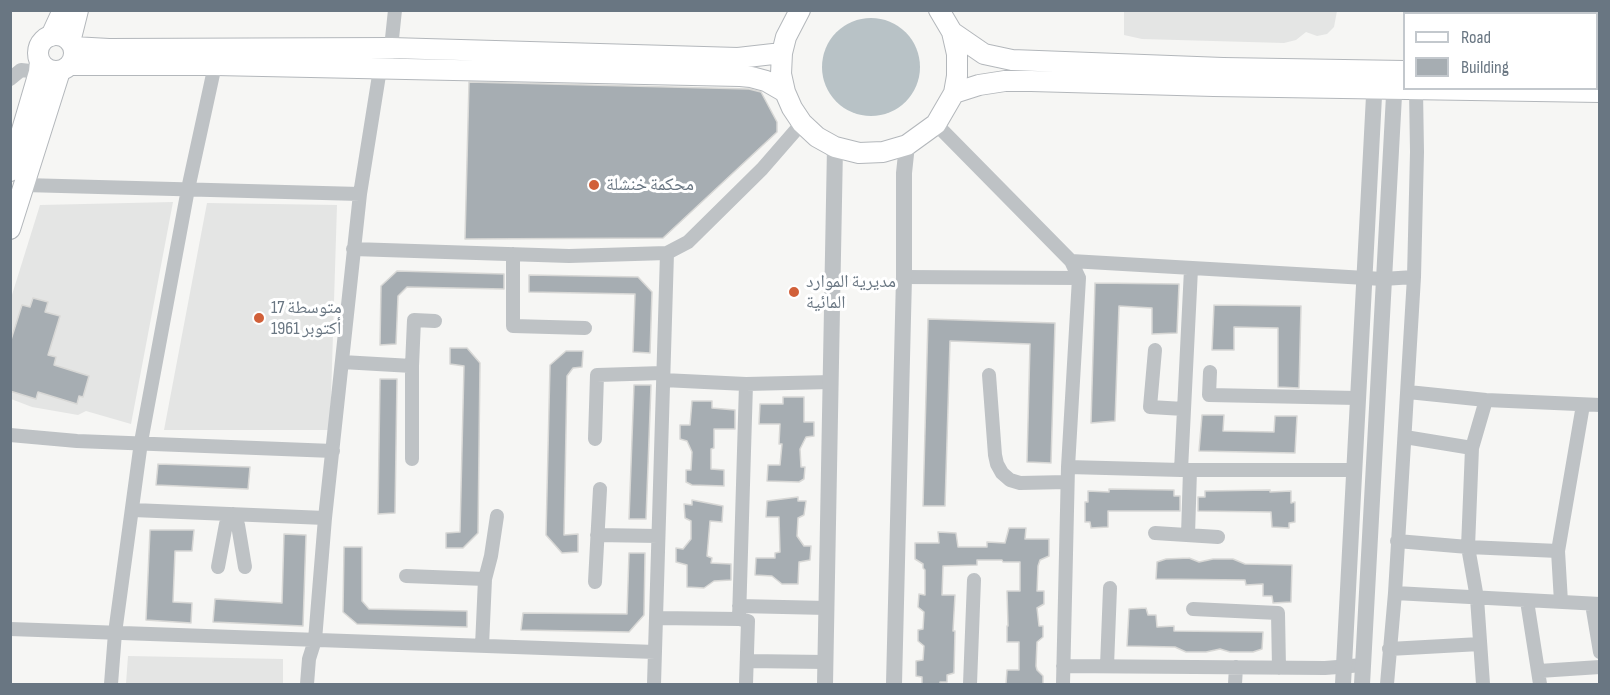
<!DOCTYPE html>
<html>
<head>
<meta charset="utf-8">
<style>
  body { margin:0 }
  #map { position:relative; width:1610px; height:695px; overflow:hidden; background:#f6f6f4; font-family:"Sofia Sans Condensed",sans-serif }
  canvas { display:block }
  .frame { position:absolute; inset:0; border:12px solid #697682; pointer-events:none }
  .legend { position:absolute; left:1403px; top:12px; width:195px; height:78px; box-sizing:border-box; background:#fff; border:2px solid #c3c8cd; margin:0; padding:8px 10px; list-style:none; font-size:18px; color:#697682 }
  .legend li { display:flex; align-items:center; gap:12px; height:30px }
  .legend b { width:30px; border:2px solid #c3c8cd }
</style>
</head>
<body>
<div id="map">
<canvas width="1610" height="695"></canvas>
<div class="frame"></div>
<ul class="legend">
<li><b style="height:8px;background:#fff"></b>Road</li>
<li><b style="height:16px;background:#a6adb2"></b>Building</li>
</ul>
</div>
<script>
const g = document.querySelector('canvas').getContext('2d');
g.lineJoin = 'round';
function fillPath(path, color) {
  g.fillStyle = color;
  g.fill(path, 'evenodd');
}
function shape(rows) {
  const path = new Path2D();
  for (const r of rows) {
    if (r.length === 3) {
      path.moveTo(r[0] + r[2], r[1]);
      path.arc(r[0], r[1], r[2], 0, 2 * Math.PI);
      continue;
    }
    path.moveTo(r[0], r[1]);
    for (let i = 2; i < r.length; i += 2) path.lineTo(r[i], r[i + 1]);
  }
  return path;
}
function strokePath(path, color, width, dash) {
  g.strokeStyle = color;
  g.lineWidth = width;
  g.lineCap = dash ? 'butt' : 'round';
  g.setLineDash(dash || []);
  g.stroke(path);
}
function label(font, color, halo, rows, align = 'center') {
  g.font = font + ' "Sofia Sans Condensed","Noto Naskh Arabic",sans-serif';
  g.lineWidth = 6;
  g.setLineDash([]);
  g.textBaseline = 'middle';
  g.strokeStyle = halo;
  g.fillStyle = color;
  for (const [text, x, y, turn = 0] of rows) {
    g.save();
    g.translate(x, y);
    g.rotate((+turn || 0) * Math.PI / 180);
    g.textAlign = isNaN(turn) ? turn : align;
    if (halo) g.strokeText(text, 0, 0);
    g.fillText(text, 0, 0);
    g.restore();
  }
}
fillPath(shape([
  [1124,11,1124,10,1337,11,1334,27,1327,34,1317,36,1306,32,1296,40,1284,43,1142,39,1124,35],
  [173,202,131,424,86,411,78,415,32,407,11,399,11,298,40,205],
  [207,203,337,205,330,430,164,430],
  [128,656,283,659,283,684,126,684]
]), '#e4e5e4');
fillPath(shape([
  [871,67,49]
]), '#b8c2c6');
const building = shape([
  [469,82,749,89,761,92,777,122,777,132,663,238,465,239,469,82],
  [397,271,504,274,504,289,407,287,398,296,396,344,380,345,381,286,397,271],
  [529,275,638,277,652,292,650,353,633,352,635,294,529,292,529,275],
  [1095,283,1179,284,1177,333,1152,334,1152,308,1119,306,1115,421,1091,423,1095,283],
  [33,298,48,302,45,312,60,316,48,355,56,357,54,365,89,376,83,397,79,396,77,404,38,392,36,399,10,391,10,343,22,305,30,307,33,298],
  [1214,305,1301,306,1299,388,1278,387,1278,328,1234,327,1234,350,1212,350,1214,305],
  [928,319,1055,323,1051,463,1027,462,1030,344,950,341,945,506,923,506,928,319],
  [450,348,467,348,480,363,478,533,463,548,446,548,446,533,460,532,464,366,450,364,450,348],
  [566,351,583,351,582,367,573,368,567,376,564,535,578,534,578,552,562,553,546,535,550,365,566,351],
  [380,379,397,379,395,513,378,514,380,379],
  [634,385,651,385,646,519,629,519,634,385],
  [783,397,804,397,804,422,814,422,814,436,806,437,800,449,801,467,805,467,804,479,799,482,767,481,768,465,780,465,782,444,779,444,780,424,759,424,760,404,783,404,783,397],
  [692,401,712,401,712,408,735,410,735,429,714,429,714,448,711,449,711,469,724,470,724,486,692,485,686,482,686,470,691,470,692,452,687,441,680,439,680,425,690,425,692,401],
  [1202,415,1224,415,1223,431,1274,432,1275,416,1297,416,1295,453,1199,451,1202,415],
  [158,464,250,467,248,489,156,485,158,464],
  [1109,489,1174,490,1174,496,1180,496,1180,511,1108,511,1108,527,1091,528,1090,522,1085,522,1085,502,1088,502,1088,491,1109,492,1109,489],
  [1270,490,1270,492,1291,491,1291,503,1295,502,1295,522,1289,523,1289,528,1272,527,1271,512,1198,511,1198,497,1205,497,1205,491,1270,490],
  [798,497,798,501,806,501,804,515,798,518,797,536,804,546,811,546,810,560,799,562,798,584,782,584,772,576,755,575,756,558,775,558,775,553,780,552,779,517,766,517,767,501,798,497],
  [692,500,723,506,722,522,710,521,707,556,712,558,711,563,731,564,731,580,714,581,704,588,687,587,687,565,676,562,676,548,683,549,691,539,691,521,685,518,684,504,692,505,692,500],
  [1009,528,1026,528,1025,539,1049,539,1049,556,1040,560,1038,566,1037,591,1044,591,1044,604,1037,608,1039,626,1043,626,1043,637,1037,642,1036,666,1037,670,1043,676,1043,684,1006,684,1007,670,1019,670,1019,642,1007,642,1007,626,1008,626,1007,591,1020,591,1020,562,1003,562,1002,560,977,560,977,565,943,566,942,595,955,595,953,631,955,631,954,673,947,675,947,682,940,682,940,684,922,684,922,677,916,676,916,661,923,660,924,646,918,641,918,630,923,629,924,612,918,607,919,594,925,595,925,570,923,568,923,564,915,559,915,543,939,543,938,532,956,533,958,547,987,547,987,542,1005,543,1009,528],
  [150,530,194,530,192,551,175,551,173,602,192,603,191,623,146,620,150,530],
  [284,534,306,535,303,626,213,622,215,599,282,603,284,534],
  [344,547,362,547,362,601,369,609,467,611,467,627,357,624,343,612,344,547],
  [629,553,645,553,644,615,629,632,521,630,523,613,627,614,629,553],
  [1189,558,1199,562,1213,559,1233,559,1245,564,1292,565,1291,602,1273,603,1272,596,1263,596,1263,584,1246,585,1245,580,1156,579,1157,562,1166,559,1189,558],
  [1146,608,1148,615,1156,615,1157,627,1174,626,1174,631,1263,632,1262,649,1253,652,1230,652,1220,649,1206,652,1186,652,1175,647,1127,646,1129,609,1146,608]
]);
fillPath(building, '#a6adb2');
strokePath(building, '#d8d8d6', 1.5);
const secondary = shape([
  [800,10,786,37,782,53,781,74,785,92,792,108,802,123,817,137,835,147,859,153,883,152,907,145,936,124,954,93,957,76,957,54,952,32,939,10],
  [952,32,984,54,1012,60,1223,68,1404,71],
  [56,53,18],
  [51,36,63,10],
  [70,42,78,10],
  [73,47,109,49,391,48,738,58,782,53],
  [70,65,215,65,740,76,751,77,766,81,785,92],
  [1596,73,1600,73],
  [954,93,979,85,1005,81,1031,81,1214,86,1600,92],
  [10,171,39,72,40,61],
  [10,229,60,71]
]);
strokePath(secondary, '#b3b7bb', 22);
strokePath(shape([
  [1442,14,1442,10],
  [1528,14,1529,10],
  [10,79,21,70,39,72],
  [936,124,1071,261],
  [24,185,360,194],
  [353,249,569,256,667,253,688,242,762,169,802,123],
  [513,254,513,326,585,328],
  [904,277,1079,278,1071,261,1383,279,1414,277],
  [1155,350,1150,407,1184,409],
  [342,362,412,366,414,320,435,321],
  [412,366,412,459],
  [1210,372,1209,395,1357,398],
  [989,375,995,455,997,464,1002,473,1010,480,1020,483,1067,482],
  [663,380,746,384,831,382],
  [1408,392,1486,400,1600,405],
  [10,435,77,441,333,451],
  [1405,437,1472,448],
  [595,439,597,375,663,373],
  [1068,467,1079,278],
  [1181,470,1191,269],
  [133,510,325,518],
  [232,524,238,525,245,567],
  [1155,533,1218,537],
  [597,535,658,536],
  [1188,535,1190,470],
  [1397,541,1468,547,1558,551],
  [218,567,226,524,232,524,233,514],
  [406,576,485,579],
  [595,582,600,489],
  [1395,593,1600,604],
  [1527,601,1540,684],
  [1561,602,1558,551,1583,405],
  [1592,604,1600,652],
  [739,606,827,608],
  [1193,609,1278,613,1279,668],
  [656,618,739,619,746,384],
  [739,619,748,621,746,684],
  [10,629,655,652],
  [482,646,485,579,491,556,497,516],
  [1389,649,1480,644],
  [747,661,826,662],
  [1063,666,1325,668,1363,665],
  [1107,666,1110,588],
  [1539,671,1600,667],
  [111,684,115,633,141,442,188,189,215,65],
  [307,684,309,659,315,640,325,518,360,194,380,69,391,48,395,10],
  [654,684,667,253],
  [970,684,974,580],
  [1063,684,1068,467,1181,470,1353,470],
  [1235,684,1236,667],
  [1387,684,1395,593,1414,277,1417,152,1416,90],
  [1483,684,1477,598,1468,547,1472,448,1486,400]
]), '#bec2c5', 14);
strokePath(shape([
  [825,684,835,147],
  [894,684,904,277,904,173,907,145],
  [1343,684,1375,77],
  [1362,684,1395,77]
]), '#bec2c5', 16);
strokePath(secondary, '#fff', 20);
for (const [x, y, r, color] of [
  [594,185,6,"#d16039"],
  [794,292,6,"#d16039"],
  [259,318,6,"#d16039"]
]) {
  const dot = new Path2D();
  dot.arc(x, y, r, 0, 2 * Math.PI);
  g.fillStyle = color;
  g.fill(dot);
  strokePath(dot, '#fff', 2);
}
label('18px', '#697682', '#fff', [
  ["محكمة خنشلة",606,185],
  ["مديرية الموارد",806,282],
  ["المائية",806,303],
  ["متوسطة 17",271,308],
  ["أكتوبر 1961",271,329]
], 'left');
</script>
</body>
</html>
